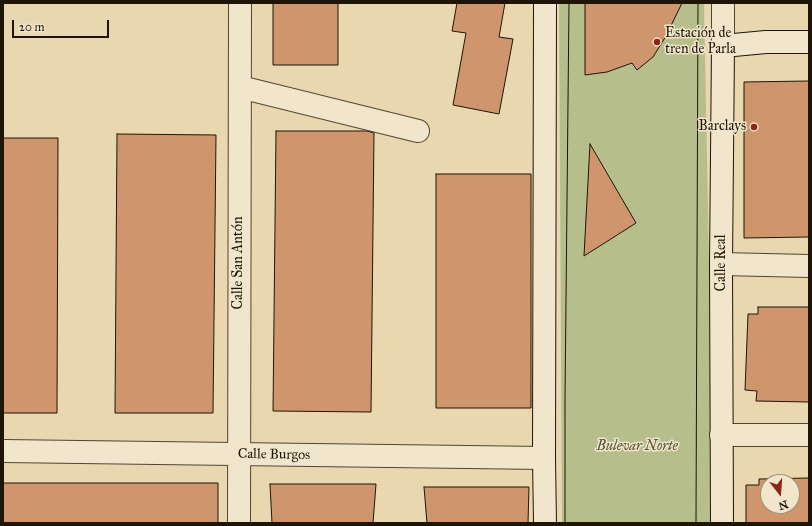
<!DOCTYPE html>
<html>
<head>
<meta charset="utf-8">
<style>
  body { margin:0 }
  #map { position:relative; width:812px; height:526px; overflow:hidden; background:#e9d7af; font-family:"IM FELL Great Primer",serif }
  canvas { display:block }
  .frame { position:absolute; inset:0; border:4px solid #1e1508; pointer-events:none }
  .north { position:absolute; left:760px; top:474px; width:40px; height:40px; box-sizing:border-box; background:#f1e5cb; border:1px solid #9d927d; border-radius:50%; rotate:163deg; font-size:11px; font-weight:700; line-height:16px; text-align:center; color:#1e1508 }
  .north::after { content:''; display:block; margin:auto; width:14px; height:18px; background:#8f2418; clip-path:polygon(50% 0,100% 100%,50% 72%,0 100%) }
  .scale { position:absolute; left:12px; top:20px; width:97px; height:18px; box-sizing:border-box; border:2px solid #1e1508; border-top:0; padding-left:5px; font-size:12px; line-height:14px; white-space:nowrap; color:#1e1508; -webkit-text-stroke:3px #f1e5cb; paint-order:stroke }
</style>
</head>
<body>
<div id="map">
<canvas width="812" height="526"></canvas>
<div class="frame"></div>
<div class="north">N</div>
<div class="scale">20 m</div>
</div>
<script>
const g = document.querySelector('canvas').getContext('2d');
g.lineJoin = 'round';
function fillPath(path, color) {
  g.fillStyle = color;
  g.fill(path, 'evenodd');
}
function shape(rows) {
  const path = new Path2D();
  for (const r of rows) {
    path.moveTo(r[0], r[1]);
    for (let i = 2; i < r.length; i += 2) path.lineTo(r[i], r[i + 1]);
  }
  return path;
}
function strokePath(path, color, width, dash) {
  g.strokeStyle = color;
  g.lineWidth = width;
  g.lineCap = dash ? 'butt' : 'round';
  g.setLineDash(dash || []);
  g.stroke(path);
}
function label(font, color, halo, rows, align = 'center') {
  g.font = font + ' "IM FELL Great Primer",serif';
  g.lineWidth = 3;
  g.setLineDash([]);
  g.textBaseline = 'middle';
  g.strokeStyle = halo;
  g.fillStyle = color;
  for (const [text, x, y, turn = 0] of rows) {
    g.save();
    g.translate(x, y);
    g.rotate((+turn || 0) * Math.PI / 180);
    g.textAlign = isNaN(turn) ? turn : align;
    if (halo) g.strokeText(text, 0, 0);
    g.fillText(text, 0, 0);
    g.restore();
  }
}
fillPath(shape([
  [559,3,704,3,714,523,562,523]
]), '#b6be8b');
const building = shape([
  [273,3,338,3,338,65,273,65,273,3],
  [457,3,505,3,499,37,513,39,499,114,453,105,466,33,452,31,457,3],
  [585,3,682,3,666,36,653,57,637,70,632,63,607,72,585,75,585,3],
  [809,81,809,237,744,238,744,82,809,81],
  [276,131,367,131,374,133,371,412,273,411,276,131],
  [117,134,216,135,213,413,115,413,117,134],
  [3,138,58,138,57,413,3,413,3,138],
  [590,144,636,223,584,256,590,144],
  [436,174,531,174,531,408,436,408,436,174],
  [758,307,809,307,809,402,756,401,757,391,745,390,748,314,758,314,758,307],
  [809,478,809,523,746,523,746,485,759,485,759,479,809,478],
  [768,482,792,482,792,506,768,506,768,482],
  [3,483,218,483,218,523,3,523,3,483],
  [270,484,376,484,373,523,272,523,270,484],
  [424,487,529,487,528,523,427,523,424,487]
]);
fillPath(building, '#cf956c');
strokePath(building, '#1e1508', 1);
const street = shape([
  [723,3,723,46],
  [240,87,418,131],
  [721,264,809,266],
  [721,435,809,435],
  [3,451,544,458],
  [239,523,240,3]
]);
const secondary = shape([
  [545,3,544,458,545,523],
  [722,523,721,264,723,46,766,42,809,42]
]);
strokePath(street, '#514632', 24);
strokePath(secondary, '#1e1508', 24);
strokePath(street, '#f1e5cb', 22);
strokePath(secondary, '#f1e5cb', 22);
strokePath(shape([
  [565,523,565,399,569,3],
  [696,523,698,3]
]), '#1e1508', 1);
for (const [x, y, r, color] of [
  [657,42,4,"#8f2418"],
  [754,127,4,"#8f2418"]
]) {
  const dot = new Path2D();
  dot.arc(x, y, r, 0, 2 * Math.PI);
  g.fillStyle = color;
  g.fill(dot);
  strokePath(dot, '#f1e5cb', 1.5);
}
label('14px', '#1e1508', '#f1e5cb', [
  ["Estación de",665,34],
  ["tren de Parla",665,50],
  ["Barclays",746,127,"right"]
], 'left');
label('14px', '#1e1508', '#f1e5cb', [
  ["Calle San Antón",239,263,-90],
  ["Calle Real",722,263,-90],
  ["Calle Burgos",274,455,1]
]);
label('italic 14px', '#535036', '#f1e5cb', [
  ["Bulevar Norte",637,447]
]);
</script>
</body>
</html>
